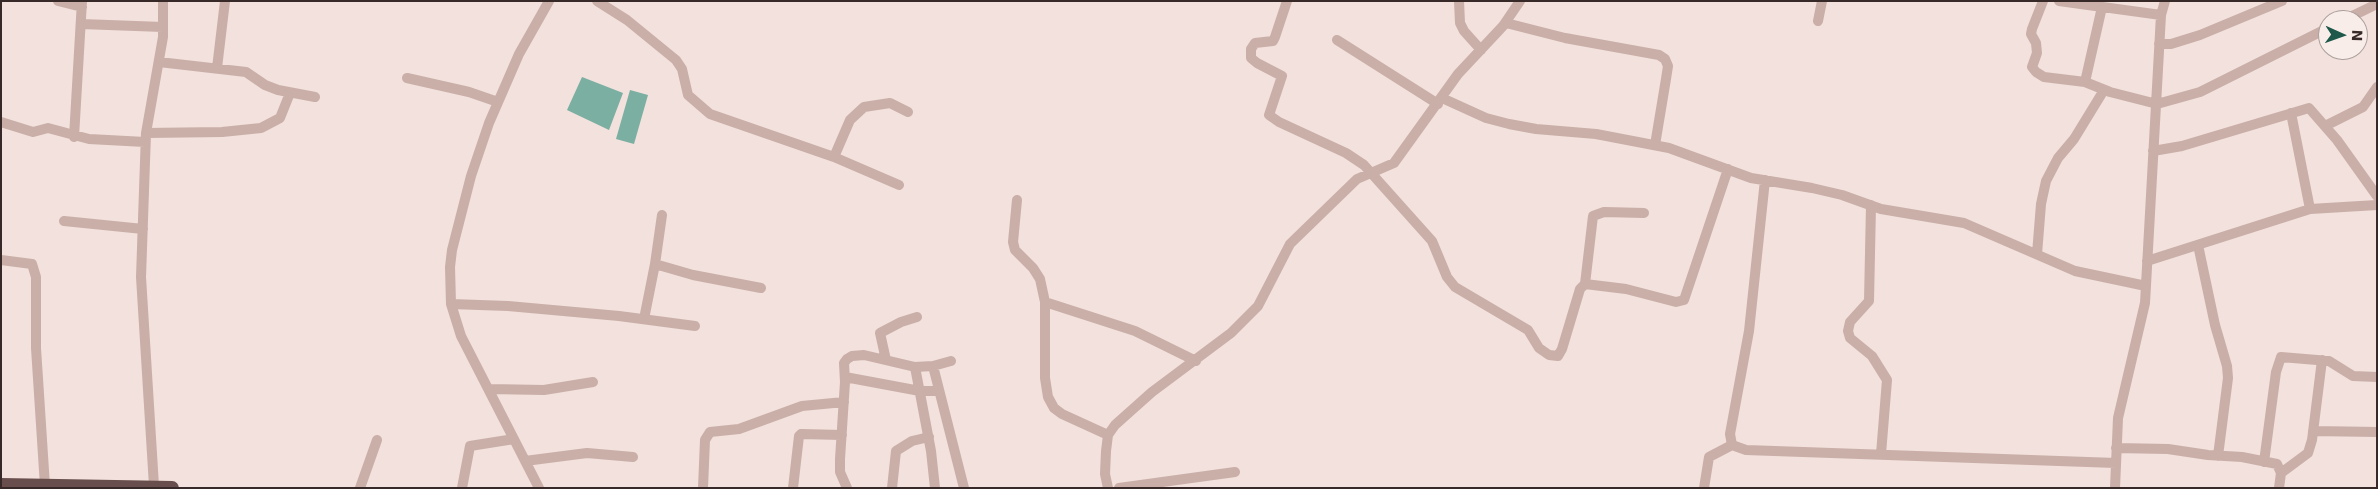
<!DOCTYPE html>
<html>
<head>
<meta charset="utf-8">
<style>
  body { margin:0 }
  #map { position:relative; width:2378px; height:489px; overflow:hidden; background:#f2e1dc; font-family:"DejaVu Sans",sans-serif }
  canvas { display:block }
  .frame { position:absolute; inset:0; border:2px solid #372928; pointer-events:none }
  .north { position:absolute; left:2318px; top:10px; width:50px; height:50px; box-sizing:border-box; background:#f9ede9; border:1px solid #ab9f9c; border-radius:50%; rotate:92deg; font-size:14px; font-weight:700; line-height:20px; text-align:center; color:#372928 }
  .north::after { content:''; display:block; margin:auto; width:18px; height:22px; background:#1e584b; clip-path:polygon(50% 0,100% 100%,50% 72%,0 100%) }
</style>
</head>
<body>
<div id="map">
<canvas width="2378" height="489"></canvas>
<div class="frame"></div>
<div class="north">N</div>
</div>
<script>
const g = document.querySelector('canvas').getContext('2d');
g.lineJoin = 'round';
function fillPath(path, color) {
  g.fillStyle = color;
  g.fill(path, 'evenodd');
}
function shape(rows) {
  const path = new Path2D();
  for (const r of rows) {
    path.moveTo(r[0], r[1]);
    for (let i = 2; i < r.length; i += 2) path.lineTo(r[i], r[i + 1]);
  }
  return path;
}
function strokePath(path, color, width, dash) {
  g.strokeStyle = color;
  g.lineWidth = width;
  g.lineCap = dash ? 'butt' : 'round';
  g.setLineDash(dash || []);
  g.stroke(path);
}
fillPath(shape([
  [582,77,623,93,609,130,567,110],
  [630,90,648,95,634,144,616,139]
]), '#7bafa2');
strokePath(shape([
  [58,1,82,7],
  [597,1,627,20,676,60,682,69,688,95,710,114,834,157,899,185],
  [1287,1,1275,37,1273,41,1255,43,1251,49,1251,58,1257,63,1282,76,1269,115,1279,122,1346,153,1364,165,1432,241,1447,277,1455,287,1528,330,1539,348,1549,355,1558,356,1562,349,1580,289,1585,284,1626,289,1676,302,1684,300,1728,169],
  [1459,1,1460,23,1464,31,1481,50],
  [2043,1,2032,29,2031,34,2036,43,2037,53,2032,67,2036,72,2044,77,2085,82,2110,92,2157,104,2200,92,2328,28],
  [2059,1,2161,15],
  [2344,20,2377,4],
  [1818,21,1822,1],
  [1506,23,1565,38,1659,55,1665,59,1668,66,1666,79,1655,145],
  [81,24,163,27],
  [1337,40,1438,104],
  [2159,44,2171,44,2200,35,2282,1],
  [159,62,246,72,265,85,278,90,315,97],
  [217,68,225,1],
  [407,78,469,92,498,102],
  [2085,82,2102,7],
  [1442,98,1486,118,1509,124,1536,129,1596,134,1669,148,1751,178,1812,188,1842,195,1881,209,1964,223,2075,271,2146,286],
  [2291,113,2310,209],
  [1,122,33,132,48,128,89,139,145,142],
  [2325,126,2363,107,2377,87],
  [146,133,222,132,261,128,280,118,290,93],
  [74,137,82,1],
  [2153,151,2182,146,2309,108,2337,140,2377,196],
  [834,157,850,120,864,107,890,103,908,112],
  [1765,180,1749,331,1730,434,1732,445,1746,450,2116,463],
  [1017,200,1013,242,1015,250,1033,268,1040,279,1045,302,1045,378,1048,397,1054,408,1062,414,1108,435],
  [1871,205,1869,301,1850,322,1848,331,1850,338,1872,356,1887,380,1881,454],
  [64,221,143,229],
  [2198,245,2215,325,2227,366,2228,378,2218,456],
  [2037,254,2041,204,2046,181,2058,158,2074,139,2104,90],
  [1,260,32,264,36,277,36,348,45,486],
  [2147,261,2310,209,2377,205],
  [655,264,693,275,761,288],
  [1585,284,1593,216,1604,212,1644,213],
  [1045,302,1135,331,1196,361],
  [451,304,508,306,619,316,695,326],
  [644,319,655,264,662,215],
  [886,360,880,333,901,322,917,317],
  [933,366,964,488],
  [915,367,931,451,935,488],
  [845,377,920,391,939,391],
  [489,389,544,390,593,382],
  [2313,431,2377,432],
  [2116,448,2168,449,2208,455,2242,457,2277,464,2281,473,2279,488],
  [525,461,587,453,633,457],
  [2264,462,2276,372,2281,357,2329,361,2353,376,2377,377],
  [2281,473,2308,453,2312,440,2322,360],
  [154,486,141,277,146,133,163,37,163,1],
  [360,488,377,440],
  [462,488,470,446,514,439],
  [539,488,461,336,451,304,450,267,452,250,471,176,489,123,519,54,549,1],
  [703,488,705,440,710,432,739,429,802,406,844,402],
  [793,488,799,436,801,434,842,435],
  [847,488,840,472,840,459,845,382,844,363,847,359,852,356,864,355,915,367,933,366,951,361],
  [892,488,896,451,912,441,929,437],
  [1108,488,1105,474,1106,451,1108,435,1115,425,1152,392,1231,333,1258,306,1290,244,1357,179,1394,163,1458,74,1503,26,1520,1],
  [1119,488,1235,472],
  [1704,488,1709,457,1732,445],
  [2115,488,2118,418,2145,303,2161,15,2165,1]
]), '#caaea8', 10);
strokePath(shape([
  [1,485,172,488]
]), '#684e4c', 14);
</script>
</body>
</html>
